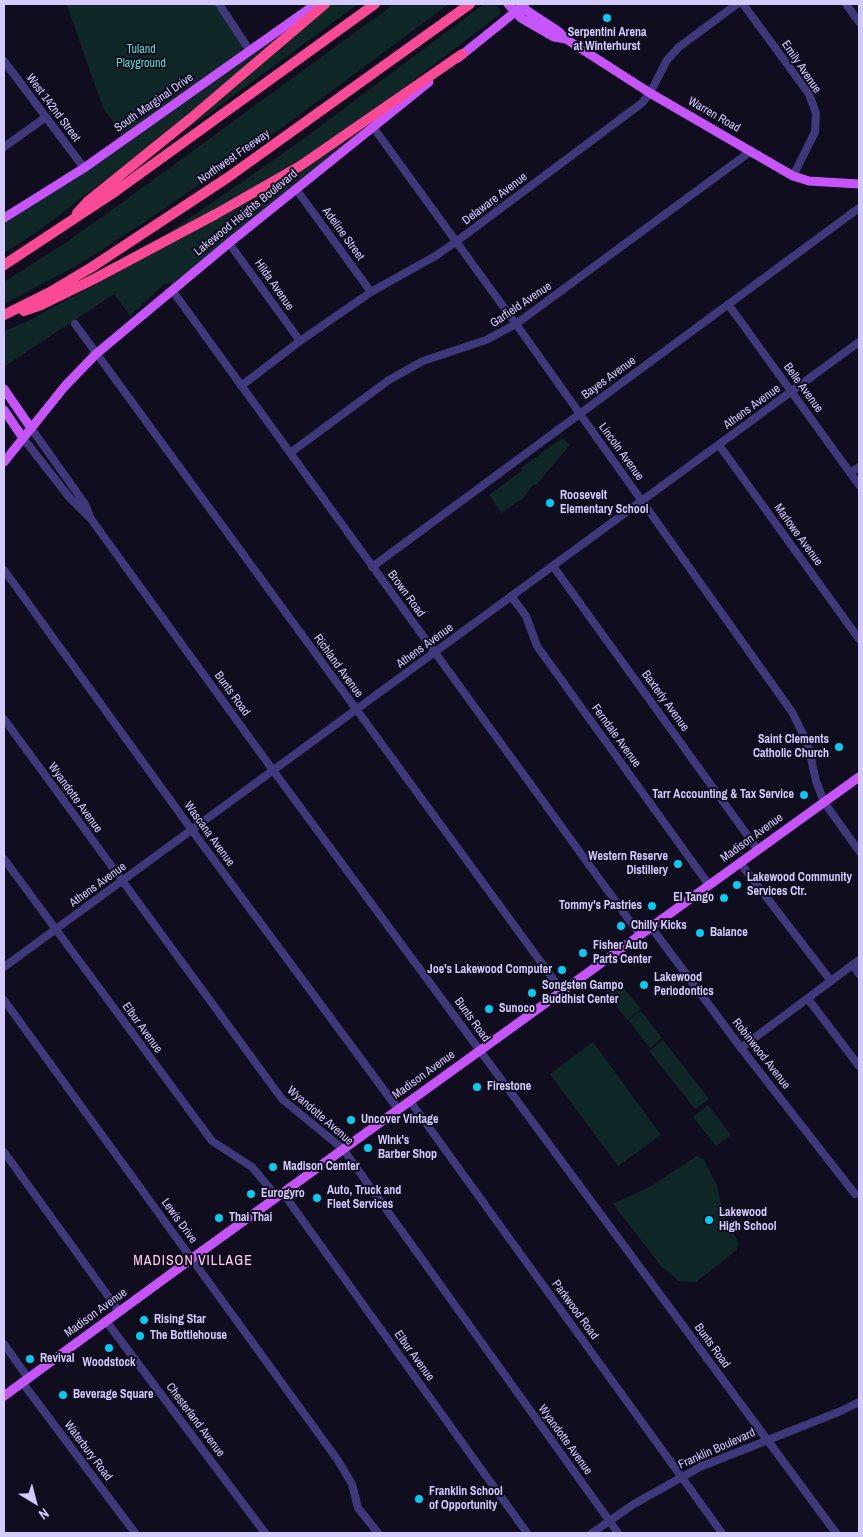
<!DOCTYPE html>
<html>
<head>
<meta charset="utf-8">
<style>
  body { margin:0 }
  #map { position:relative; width:863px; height:1537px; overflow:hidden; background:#100d1e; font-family:"Archivo Narrow",sans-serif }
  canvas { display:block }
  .frame { position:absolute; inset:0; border:5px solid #d3cbfd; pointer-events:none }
  .north { position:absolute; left:10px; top:1477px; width:50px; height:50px; -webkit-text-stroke:4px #100d1e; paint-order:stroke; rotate:143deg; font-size:14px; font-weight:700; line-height:20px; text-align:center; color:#d3cbfd }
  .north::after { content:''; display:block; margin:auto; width:18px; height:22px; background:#d3cbfd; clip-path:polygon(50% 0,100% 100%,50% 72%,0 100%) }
</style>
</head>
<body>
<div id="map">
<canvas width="863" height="1537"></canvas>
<div class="frame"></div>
<div class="north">N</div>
</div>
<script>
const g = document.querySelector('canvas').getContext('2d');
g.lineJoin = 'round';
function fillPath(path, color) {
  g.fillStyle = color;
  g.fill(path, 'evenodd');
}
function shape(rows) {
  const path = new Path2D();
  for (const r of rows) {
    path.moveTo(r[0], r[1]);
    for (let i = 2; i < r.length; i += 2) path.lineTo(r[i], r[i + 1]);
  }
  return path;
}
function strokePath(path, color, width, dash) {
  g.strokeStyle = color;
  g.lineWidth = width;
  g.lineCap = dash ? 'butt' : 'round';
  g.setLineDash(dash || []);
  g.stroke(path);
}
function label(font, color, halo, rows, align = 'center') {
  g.font = font + ' "Archivo Narrow",sans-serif';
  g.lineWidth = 4;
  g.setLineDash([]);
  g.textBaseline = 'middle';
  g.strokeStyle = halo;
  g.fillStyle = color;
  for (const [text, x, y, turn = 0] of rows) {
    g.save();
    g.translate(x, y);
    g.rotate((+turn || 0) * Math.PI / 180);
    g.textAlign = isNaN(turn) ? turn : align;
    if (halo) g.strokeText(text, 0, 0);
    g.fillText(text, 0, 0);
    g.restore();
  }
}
fillPath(shape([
  [65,4,214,4,239,39,242,48,239,54,123,136,103,108,68,8],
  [330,4,358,4,195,124,192,121],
  [394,4,449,4,276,132,143,223,78,265,4,304,4,282,65,243,120,204],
  [484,4,494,4,500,9,500,14,351,128,267,182,171,233,171,231,302,140],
  [272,40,273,43,150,146,34,234,4,253,4,223,85,172],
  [341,143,343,145,173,283,164,284,130,316,114,294,4,367,4,331,26,322,104,280],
  [562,438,570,445,536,485,533,485,522,499,501,513,489,495,523,470,521,468],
  [619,982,641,1009,627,1020,605,992],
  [641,1011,662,1038,650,1048,628,1020],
  [663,1040,709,1099,695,1109,649,1051],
  [593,1042,661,1135,618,1166,550,1074],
  [708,1105,731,1135,716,1146,693,1117],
  [697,1156,703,1159,717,1185,722,1209,738,1242,737,1250,696,1282,679,1281,661,1266,613,1204,651,1186]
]), '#102728');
strokePath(shape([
  [219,4,250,51],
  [743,4,809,94,816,113,815,132,793,176],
  [846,4,859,22],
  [4,61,84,168],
  [373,127,516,324,792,712,803,734,809,749,816,781,824,802,859,851],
  [4,147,46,117],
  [296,189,371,292],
  [229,243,300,341],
  [172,290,640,935],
  [728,304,859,485],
  [75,324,562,991],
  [241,386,300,341,371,292,437,255,457,241,642,103,650,93,667,60,679,47,737,4],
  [31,428,85,504,91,519,275,773,836,1533],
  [23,438,69,497,89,517],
  [719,445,859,639],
  [290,453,389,380,423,361,486,340,516,324,751,151],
  [850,473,859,467],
  [553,566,758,850],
  [372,567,859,208],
  [4,570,194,833,398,1109],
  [511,596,526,616,537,646,709,885],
  [4,719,282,1099,343,1149,618,1533],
  [4,859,212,1141,252,1167,277,1197],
  [740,863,831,981],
  [651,927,741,1048,855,1194],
  [853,965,859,974],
  [4,967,859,342],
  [808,999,859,1066],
  [4,1000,337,1459,352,1484,358,1508,378,1533],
  [741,1048,859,960],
  [410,1101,722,1533],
  [4,1152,119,1311],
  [283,1193,527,1533],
  [106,1321,265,1533],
  [4,1344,28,1378],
  [22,1382,135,1533],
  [592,1533,634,1504,700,1467,841,1411,859,1402]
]), '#3f397c', 8);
strokePath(shape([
  [508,4,521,18,554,37,566,39],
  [516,11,526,10,558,31,566,39,650,93,793,176,809,181,859,184],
  [458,58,525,4],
  [4,218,84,168,316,4],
  [4,389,31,428],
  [4,410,23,438],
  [4,462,65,386,96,354,229,243,429,82],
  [4,1396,198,1254,859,777]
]), '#c555fa', 9);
strokePath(shape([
  [77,213,87,202,190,119,325,4],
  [4,265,116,191,375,4],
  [24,311,41,305,94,279,216,214,300,166,462,54],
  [4,315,50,292,92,267,227,178,470,4]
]), '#fa4a95', 10);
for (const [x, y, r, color] of [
  [607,18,5,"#07caee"],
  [550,503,5,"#07caee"],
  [839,747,5,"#07caee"],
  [804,795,5,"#07caee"],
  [678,864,5,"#07caee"],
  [737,885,5,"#07caee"],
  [724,898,5,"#07caee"],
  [652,906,5,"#07caee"],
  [621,926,5,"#07caee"],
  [700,933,5,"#07caee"],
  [583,953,5,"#07caee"],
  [562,970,5,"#07caee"],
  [644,985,5,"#07caee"],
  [532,993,5,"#07caee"],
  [489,1009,5,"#07caee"],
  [477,1087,5,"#07caee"],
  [351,1120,5,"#07caee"],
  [368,1148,5,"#07caee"],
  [273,1167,5,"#07caee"],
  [251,1194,5,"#07caee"],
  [317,1198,5,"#07caee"],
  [219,1218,5,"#07caee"],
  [709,1220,5,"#07caee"],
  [144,1320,5,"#07caee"],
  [140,1336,5,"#07caee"],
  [109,1348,5,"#07caee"],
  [30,1359,5,"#07caee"],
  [63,1395,5,"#07caee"],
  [419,1499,5,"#07caee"]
]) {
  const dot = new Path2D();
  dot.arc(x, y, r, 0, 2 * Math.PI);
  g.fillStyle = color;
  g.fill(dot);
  strokePath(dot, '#100d1e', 2);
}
label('bold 12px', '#d3cbfd', '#100d1e', [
  ["Serpentini Arena",607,33,"center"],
  ["at Winterhurst",607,47,"center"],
  ["Roosevelt",560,496],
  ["Elementary School",560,510],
  ["Saint Clements",829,740,"right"],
  ["Catholic Church",829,754,"right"],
  ["Tarr Accounting & Tax Service",794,795,"right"],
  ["Western Reserve",668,857,"right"],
  ["Distillery",668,871,"right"],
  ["Lakewood Community",747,878],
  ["Services Ctr.",747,892],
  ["El Tango",714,898,"right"],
  ["Tommy's Pastries",642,906,"right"],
  ["Chilly Kicks",631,926],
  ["Balance",710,933],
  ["Fisher Auto",593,946],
  ["Parts Center",593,960],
  ["Joe's Lakewood Computer",552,970,"right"],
  ["Lakewood",654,978],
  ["Periodontics",654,992],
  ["Songsten Gampo",542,986],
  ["Buddhist Center",542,1000],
  ["Sunoco",499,1009],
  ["Firestone",487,1087],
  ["Uncover Vintage",361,1120],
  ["WInk's",378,1141],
  ["Barber Shop",378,1155],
  ["Madison Cemter",283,1167],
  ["Auto, Truck and",327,1191],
  ["Fleet Services",327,1205],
  ["Eurogyro",261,1194],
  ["Lakewood",719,1213],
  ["High School",719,1227],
  ["Thai Thai",229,1218],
  ["Rising Star",154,1320],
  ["The Bottlehouse",150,1336],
  ["Revival",40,1359],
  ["Woodstock",109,1363,"center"],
  ["Beverage Square",73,1395],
  ["Franklin School",429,1492],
  ["of Opportunity",429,1506]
], 'left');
label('12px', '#5adac1', '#100d1e', [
  ["Tuland",141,50],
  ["Playground",141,64]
]);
label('12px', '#d3cbfd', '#100d1e', [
  ["Emily Avenue",801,67,56],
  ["South Marginal Drive",154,103,-35],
  ["West 142nd Street",53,108,53],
  ["Warren Road",714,115,30],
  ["Northwest Freeway",234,157,-35],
  ["Delaware Avenue",495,199,-37],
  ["Lakewood Heights Boulevard",246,213,-39],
  ["Adeline Street",343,234,54],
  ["Hilda Avenue",274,285,55],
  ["Garfield Avenue",521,305,-34],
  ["Bayes Avenue",609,378,-36],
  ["Belle Avenue",803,388,54],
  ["Athens Avenue",752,407,-36],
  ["Lincoln Avenue",621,452,54],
  ["Marlowe Avenue",798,535,54],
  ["Brown Road",406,594,54],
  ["Athens Avenue",425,646,-36],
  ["Richland Avenue",338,666,54],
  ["Bunts Road",232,694,54],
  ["Baxterly Avenue",665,701,54],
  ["Ferndale Avenue",616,736,54],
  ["Wyandotte Avenue",75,798,54],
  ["Wascana Avenue",209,834,54],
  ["Madison Avenue",752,838,-36],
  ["Athens Avenue",98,885,-36],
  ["Bunts Road",472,1020,54],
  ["Elbur Avenue",142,1028,54],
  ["Robinwood Avenue",761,1054,52],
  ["Madison Avenue",424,1075,-36],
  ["Wyandotte Avenue",320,1116,41],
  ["Lewis Drive",179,1221,54],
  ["Parkwood Road",575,1310,54],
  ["Madison Avenue",96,1313,-36],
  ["Bunts Road",712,1346,54],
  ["Elbur Avenue",414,1356,54],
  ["Chesterland Avenue",195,1420,53],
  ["Wyandotte Avenue",565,1440,54],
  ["Franklin Boulevard",717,1449,-24],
  ["Waterbury Road",88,1451,53]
]);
g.letterSpacing = '1px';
label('14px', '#fecde9', '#100d1e', [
  ["MADISON VILLAGE",193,1261]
]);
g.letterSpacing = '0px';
</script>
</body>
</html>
